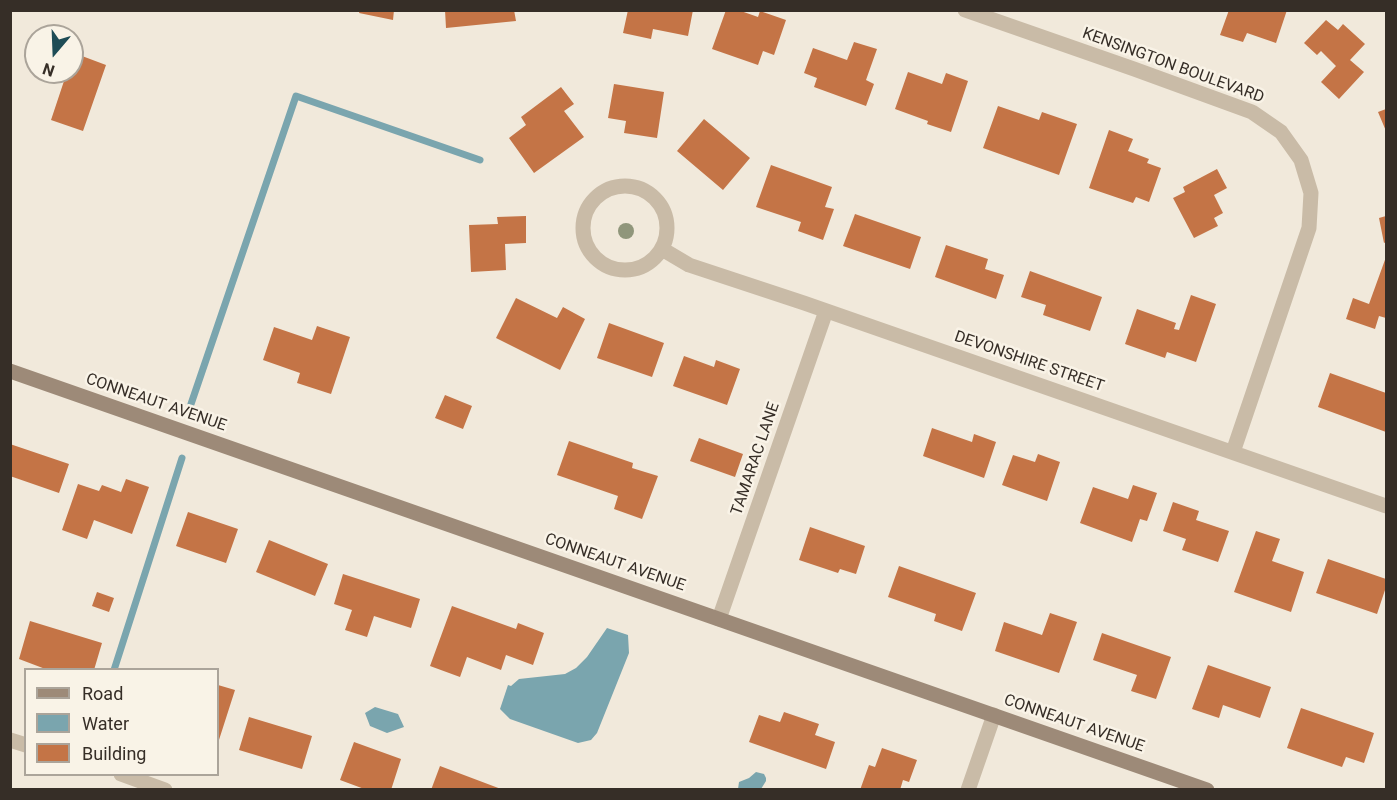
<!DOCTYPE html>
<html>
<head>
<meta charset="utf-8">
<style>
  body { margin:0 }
  #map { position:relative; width:1397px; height:800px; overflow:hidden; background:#f1e9db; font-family:Roboto,sans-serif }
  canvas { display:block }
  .frame { position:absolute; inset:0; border:12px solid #362e27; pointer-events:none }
  .legend { position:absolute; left:24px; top:668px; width:195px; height:108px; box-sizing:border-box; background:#f9f3e7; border:2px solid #aba49a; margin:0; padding:8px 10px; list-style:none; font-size:18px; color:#362e27 }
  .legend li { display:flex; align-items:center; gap:12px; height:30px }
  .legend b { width:30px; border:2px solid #aba49a }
  .north { position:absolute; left:24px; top:24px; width:60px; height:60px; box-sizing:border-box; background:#f9f3e7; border:2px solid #aba49a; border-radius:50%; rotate:199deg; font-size:16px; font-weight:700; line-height:24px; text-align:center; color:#362e27 }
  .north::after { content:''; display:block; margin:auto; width:21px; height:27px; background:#1e4c56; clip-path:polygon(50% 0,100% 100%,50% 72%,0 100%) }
</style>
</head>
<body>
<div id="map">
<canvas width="1397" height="800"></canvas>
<div class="frame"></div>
<ul class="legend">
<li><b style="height:8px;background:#9d8a78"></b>Road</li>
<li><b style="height:16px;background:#7aa5ae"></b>Water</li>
<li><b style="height:16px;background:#c47446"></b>Building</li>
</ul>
<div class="north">N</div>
</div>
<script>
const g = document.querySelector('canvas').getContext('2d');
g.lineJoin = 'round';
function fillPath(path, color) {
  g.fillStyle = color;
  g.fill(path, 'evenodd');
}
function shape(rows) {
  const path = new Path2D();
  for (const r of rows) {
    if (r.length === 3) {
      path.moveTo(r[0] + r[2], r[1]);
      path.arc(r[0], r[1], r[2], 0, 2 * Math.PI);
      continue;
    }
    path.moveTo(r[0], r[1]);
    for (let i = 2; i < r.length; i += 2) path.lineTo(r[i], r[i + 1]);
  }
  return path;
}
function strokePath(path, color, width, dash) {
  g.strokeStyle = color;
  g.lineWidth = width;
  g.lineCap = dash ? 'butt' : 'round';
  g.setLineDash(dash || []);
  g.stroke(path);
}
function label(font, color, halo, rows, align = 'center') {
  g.font = font + ' Roboto,sans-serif';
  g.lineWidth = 5;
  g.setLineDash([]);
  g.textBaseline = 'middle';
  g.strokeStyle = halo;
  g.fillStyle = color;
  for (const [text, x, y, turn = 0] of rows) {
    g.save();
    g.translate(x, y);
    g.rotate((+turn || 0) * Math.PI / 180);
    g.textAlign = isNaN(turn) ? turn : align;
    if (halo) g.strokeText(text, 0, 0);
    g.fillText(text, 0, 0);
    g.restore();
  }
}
fillPath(shape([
  [607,628,628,635,629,653,597,733,591,740,578,743,510,719,500,709,508,685,511,686,519,679,565,674,576,668,587,657],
  [375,707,398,714,404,727,387,733,370,726,365,713],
  [756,772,764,774,766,778,766,781,761,789,738,789,739,782,749,778]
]), '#7aa5ae');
strokePath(shape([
  [191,404,296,96,480,160],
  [114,670,182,458]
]), '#7aa5ae', 7);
fillPath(shape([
  [360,10,394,10,393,20,359,13],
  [445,10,514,10,516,21,446,28],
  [628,10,693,10,688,36,653,29,651,39,623,33],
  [726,10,738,10,758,17,760,11,786,20,774,55,763,51,758,65,712,49],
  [1229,10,1287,10,1276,43,1247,33,1243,42,1220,35],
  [1326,20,1338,30,1343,24,1365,44,1350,60,1364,72,1339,99,1321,82,1336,66,1321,51,1317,55,1304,43],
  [854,42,877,49,866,80,874,84,866,106,814,87,817,78,804,73,813,48,847,60],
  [74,53,106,65,83,131,51,120,67,72,72,72],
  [908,72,942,84,946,73,968,81,951,132,927,124,928,121,895,109],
  [614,84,664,92,657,138,624,133,626,121,608,118],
  [561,87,574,104,564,111,584,137,534,173,509,138,526,125,521,117],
  [998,106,1039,120,1042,112,1077,124,1059,175,983,148],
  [1386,109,1386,131,1378,112],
  [704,119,750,158,723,190,677,151],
  [1109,130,1133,139,1128,151,1149,159,1147,163,1161,168,1149,202,1136,197,1133,203,1089,188],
  [771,165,832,187,825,207,834,209,823,240,798,231,801,222,756,207],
  [1217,169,1227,188,1214,195,1223,213,1214,218,1218,226,1194,238,1173,198,1185,192,1183,187],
  [855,214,921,237,910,269,843,246],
  [526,216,526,243,505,244,506,270,471,272,469,225,498,224,497,217],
  [1386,216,1386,242,1384,243,1379,218],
  [946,245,988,259,985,269,1004,275,996,299,935,277],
  [1386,257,1386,318,1379,316,1375,329,1346,319,1353,298,1369,304],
  [1030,271,1102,297,1090,331,1043,315,1046,305,1021,297],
  [1191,295,1216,304,1196,362,1167,352,1165,358,1125,344,1137,309,1176,323,1174,329,1179,330],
  [516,298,557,318,563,307,585,319,560,370,496,338],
  [609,323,664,343,652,377,597,358],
  [317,326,350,337,331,394,297,383,300,373,263,360,274,327,312,340],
  [684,356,714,367,716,360,740,369,727,405,673,386],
  [1330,373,1386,393,1386,432,1318,407],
  [445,395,472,406,463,429,435,418],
  [932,428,972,442,974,434,996,442,984,478,923,456],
  [699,438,743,454,735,477,690,461],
  [569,441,633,463,632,468,658,476,642,519,614,509,618,496,557,475],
  [10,444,69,464,59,493,10,476],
  [1038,454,1060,462,1047,501,1002,485,1013,455,1035,462],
  [126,479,149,487,132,534,94,520,87,539,62,530,78,484,99,491,102,485,121,492],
  [1133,485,1157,493,1147,521,1140,519,1132,542,1080,523,1093,487,1128,499],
  [1173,502,1199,511,1196,520,1229,531,1218,562,1182,550,1186,539,1163,531],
  [188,512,238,529,226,563,176,546],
  [810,527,865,546,856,574,840,569,838,573,799,560],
  [1256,531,1280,539,1272,561,1304,572,1291,612,1234,592],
  [269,540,328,564,315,596,256,572],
  [1328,559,1386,579,1386,587,1377,614,1316,593],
  [899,566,976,593,962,631,934,621,936,614,888,597],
  [343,574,420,599,411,628,374,616,367,637,345,630,352,610,334,604],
  [97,592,114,598,109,612,92,606],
  [452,606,516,629,518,623,544,633,533,665,506,655,501,670,467,657,460,677,430,666],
  [1050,613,1077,622,1059,673,995,651,1004,622,1042,635],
  [30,621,102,643,94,670,48,670,19,659],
  [1102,633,1171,657,1156,699,1131,691,1137,675,1093,660],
  [1208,665,1271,687,1260,718,1223,705,1219,718,1192,709],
  [218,685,235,690,218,743],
  [1301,708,1374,733,1364,763,1346,757,1342,767,1287,748],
  [784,712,819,724,815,735,835,742,826,769,749,742,759,715,780,722],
  [249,717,312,736,302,769,239,750],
  [354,742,401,759,391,790,367,790,340,780],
  [882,748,917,760,909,782,903,780,900,790,860,790,869,765,875,767],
  [440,766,501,789,501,790,431,790]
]), '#c47446');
strokePath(shape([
  [965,10,1134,69,1252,112,1281,132,1301,160,1311,193,1309,228,1233,452],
  [625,228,42],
  [662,249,689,265,804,303,1386,506],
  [719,619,826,311],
  [10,740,26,745],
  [121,774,165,790],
  [968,790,994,715]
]), '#c9bba7', 15);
strokePath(shape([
  [10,371,1207,790]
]), '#9d8a78', 15);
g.fillStyle = '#90967b';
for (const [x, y] of [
  [626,231]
]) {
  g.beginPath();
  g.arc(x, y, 8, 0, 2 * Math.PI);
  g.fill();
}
label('16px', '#362e27', '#f9f3e7', [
  ["KENSINGTON BOULEVARD",1173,66,20],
  ["DEVONSHIRE STREET",1029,362,19],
  ["CONNEAUT AVENUE",156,403,19],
  ["TAMARAC LANE",756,459,-71],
  ["CONNEAUT AVENUE",615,563,19],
  ["CONNEAUT AVENUE",1074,724,19]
]);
</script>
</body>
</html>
